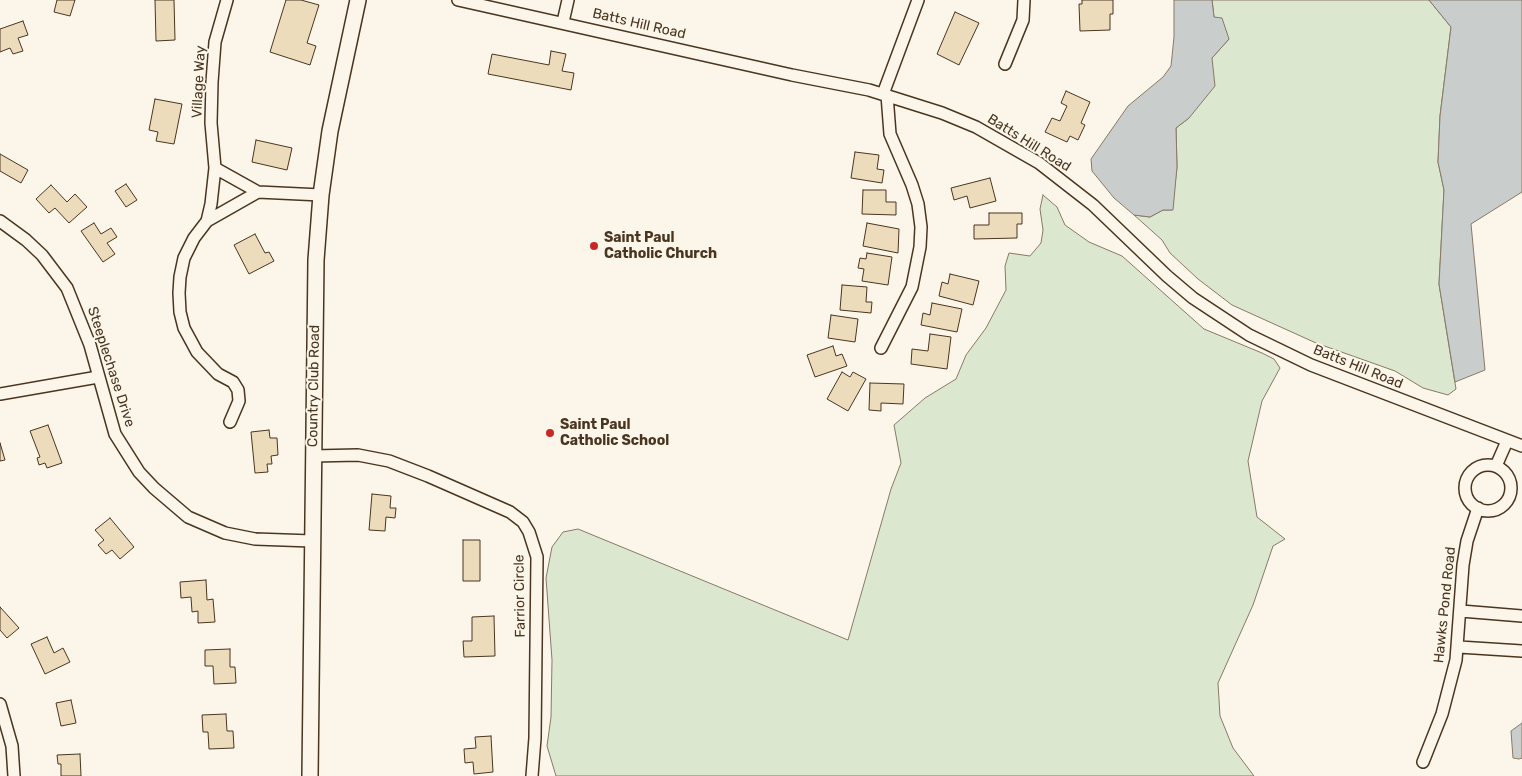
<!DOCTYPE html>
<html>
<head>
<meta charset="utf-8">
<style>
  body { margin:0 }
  canvas { display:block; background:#fbf6e9 }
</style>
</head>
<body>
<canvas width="1522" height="776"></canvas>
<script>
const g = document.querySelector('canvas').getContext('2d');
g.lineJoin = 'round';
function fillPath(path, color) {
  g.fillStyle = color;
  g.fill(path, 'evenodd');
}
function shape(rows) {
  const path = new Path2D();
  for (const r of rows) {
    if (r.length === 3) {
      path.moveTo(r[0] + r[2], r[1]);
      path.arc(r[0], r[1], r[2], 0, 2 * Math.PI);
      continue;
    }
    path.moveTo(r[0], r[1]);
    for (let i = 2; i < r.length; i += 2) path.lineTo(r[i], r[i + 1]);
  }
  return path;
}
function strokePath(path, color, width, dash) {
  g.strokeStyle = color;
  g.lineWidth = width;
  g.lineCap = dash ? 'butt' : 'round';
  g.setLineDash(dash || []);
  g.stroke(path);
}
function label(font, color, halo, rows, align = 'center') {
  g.font = font + ' Rubik,sans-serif';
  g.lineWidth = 4;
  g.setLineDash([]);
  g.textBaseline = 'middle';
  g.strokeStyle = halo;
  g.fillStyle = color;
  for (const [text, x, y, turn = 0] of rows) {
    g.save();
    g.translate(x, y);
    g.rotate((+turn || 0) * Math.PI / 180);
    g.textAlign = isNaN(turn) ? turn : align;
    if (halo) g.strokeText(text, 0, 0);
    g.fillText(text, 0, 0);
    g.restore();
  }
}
const green = shape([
  [1212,0,1429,0,1451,27,1440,116,1438,162,1444,190,1439,284,1456,389,1448,395,1423,388,1395,371,1316,343,1232,305,1198,279,1170,253,1162,240,1134,215,1150,217,1163,210,1172,210,1177,167,1176,128,1189,118,1212,58,1229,39,1214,17,1212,0],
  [1043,195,1057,207,1065,225,1089,242,1122,256,1204,329,1262,353,1274,359,1280,368,1262,401,1248,461,1257,517,1285,539,1273,546,1253,605,1218,683,1220,716,1233,748,1254,776,556,776,547,746,551,717,552,660,546,578,552,547,563,532,578,529,848,640,891,489,901,463,894,425,925,398,956,379,966,355,986,328,1006,290,1005,266,1009,253,1030,256,1041,243,1043,230,1040,209,1043,195]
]);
fillPath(green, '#dce7d0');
strokePath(green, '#887966', 1);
const water = shape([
  [1174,0,1212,0,1214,17,1222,18,1229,39,1212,58,1215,86,1189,118,1176,128,1177,167,1173,210,1163,210,1150,217,1134,215,1114,198,1092,171,1091,159,1128,106,1163,77,1171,66,1174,37,1174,0],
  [1429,0,1522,0,1522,192,1471,224,1485,370,1455,382,1439,284,1444,190,1438,162,1440,116,1451,27,1429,0],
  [1522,723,1522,758,1519,759,1513,758,1511,731,1522,723]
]);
fillPath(water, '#c9cecd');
strokePath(water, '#887966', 1);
const building = shape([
  [57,0,75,0,70,16,54,12,57,0],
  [155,0,174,0,175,40,156,41,155,0],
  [286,0,301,0,319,5,307,43,316,46,310,65,270,52,286,0],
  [1082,0,1113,0,1113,14,1110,14,1110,30,1080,31,1079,4,1082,4,1082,0],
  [955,12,979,23,959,65,937,54,955,12],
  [23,21,28,35,18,38,23,51,13,54,10,48,0,52,0,29,23,21],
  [551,51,566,54,562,71,574,73,571,90,488,74,492,54,549,65,551,51],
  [1066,91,1090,102,1081,123,1085,125,1078,140,1070,136,1067,142,1045,132,1052,118,1060,121,1067,106,1061,103,1066,91],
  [155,99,182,104,174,144,156,141,158,132,149,130,155,99],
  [256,140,292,148,287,170,252,162,256,140],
  [855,152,879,155,877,169,884,170,882,183,851,178,855,152],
  [0,154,28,170,21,183,0,171,0,154],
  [990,178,996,201,970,208,967,196,954,200,951,188,990,178],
  [126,184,137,200,126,207,115,191,126,184],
  [51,185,67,202,75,194,87,207,69,223,55,208,49,213,36,199,51,185],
  [863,190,886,190,886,202,896,202,896,215,862,214,863,190],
  [989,213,1022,213,1022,224,1017,224,1017,238,974,239,974,225,989,225,989,213],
  [94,223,101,234,111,228,117,237,107,243,115,254,103,262,81,231,94,223],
  [867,223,899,229,898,253,863,246,867,223],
  [255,234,265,253,269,252,274,261,249,274,234,245,255,234],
  [867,253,892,257,888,285,862,281,864,269,858,268,860,258,866,259,867,253],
  [950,274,979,281,973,305,939,296,942,282,948,284,950,274],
  [842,285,867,287,866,302,872,302,871,313,840,310,842,285],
  [932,303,962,309,957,332,921,325,923,313,930,315,932,303],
  [831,315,858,319,855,342,828,338,831,315],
  [930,334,951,337,947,369,911,364,912,349,928,351,930,334],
  [833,346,836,356,842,354,847,366,815,377,807,355,833,346],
  [842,372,850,377,853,372,866,379,848,411,827,399,842,372],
  [870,383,904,384,903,404,881,403,881,411,869,410,870,383],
  [48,425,62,463,47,468,45,463,39,465,37,458,40,457,30,431,48,425],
  [269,430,270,438,277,438,278,455,271,456,272,464,267,464,268,472,255,473,251,432,269,430],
  [0,443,5,460,0,461,0,443],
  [372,494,391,496,390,508,396,508,395,518,386,517,385,531,369,530,372,494],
  [110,518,134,547,120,559,112,550,106,554,98,545,104,540,95,530,110,518],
  [463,540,480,540,480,581,463,581,463,540],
  [206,580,207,600,213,599,215,622,198,623,198,611,192,612,191,597,181,598,180,582,206,580],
  [0,607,19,628,7,638,0,630,0,607],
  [494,616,495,656,464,657,463,641,472,641,472,617,494,616],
  [47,637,54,653,63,648,70,662,45,674,31,644,47,637],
  [230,649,230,667,235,667,236,683,214,684,213,666,205,666,205,650,230,649],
  [71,700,76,723,61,726,56,703,71,700],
  [226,714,227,731,233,731,234,748,209,749,208,732,203,732,202,715,226,714],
  [491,736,493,772,474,774,473,762,465,763,464,749,476,748,475,737,491,736],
  [80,754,81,776,61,776,61,764,58,764,57,755,80,754]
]);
fillPath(building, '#ecdcbc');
strokePath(building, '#4a3520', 1);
const street = shape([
  [227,0,215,42,212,82,211,123,215,168,211,204,207,221,194,238,184,258,180,277,179,293,180,312,184,328,197,352,218,374,233,382,238,390,239,401,230,422],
  [458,0,792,75,869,90,942,113,976,127,1039,163,1093,205,1167,276,1193,298,1249,335,1311,365,1522,446],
  [563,22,568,0],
  [1005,64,1023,20,1024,0],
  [883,94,918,0],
  [215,168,258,192],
  [0,221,26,240,42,255,67,288,90,345,115,434,139,472,154,488,188,517,225,533,255,539,312,541],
  [207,221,258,192,321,195],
  [881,348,912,287,920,247,921,227,918,204,912,185,890,134,887,95],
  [0,394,98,377],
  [313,456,358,455,389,461,428,476,510,512,523,522,529,532,537,557,535,738,532,776],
  [1488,488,23],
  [1496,466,1507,441],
  [1461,611,1522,616],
  [1459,647,1522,651],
  [0,704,12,746,14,776],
  [1423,762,1442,714,1456,660,1463,565,1467,541,1478,508]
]);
const secondary = shape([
  [310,776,316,260,321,195,330,131,358,0]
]);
strokePath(street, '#4a3520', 14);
strokePath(secondary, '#4a3520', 18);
strokePath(street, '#fbf6e9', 11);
strokePath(secondary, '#fbf6e9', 15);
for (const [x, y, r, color] of [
  [594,246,5,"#c62828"],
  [550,433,5,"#c62828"]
]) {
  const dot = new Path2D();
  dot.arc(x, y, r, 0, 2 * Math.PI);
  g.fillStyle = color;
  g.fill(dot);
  strokePath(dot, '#fbf6e9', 2);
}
label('14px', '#4a3520', '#fbf6e9', [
  ["Batts Hill Road",639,24,13],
  ["Village Way",199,82,-87],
  ["Batts Hill Road",1029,143,32],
  ["Steeplechase Drive",111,367,72],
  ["Batts Hill Road",1358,367,22],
  ["Country Club Road",314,386,-89],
  ["Farrior Circle",520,596,-91],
  ["Hawks Pond Road",1445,605,-84]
]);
label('bold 14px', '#4a3520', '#fbf6e9', [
  ["Saint Paul",604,238],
  ["Catholic Church",604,254],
  ["Saint Paul",560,425],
  ["Catholic School",560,441]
], 'left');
</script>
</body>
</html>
